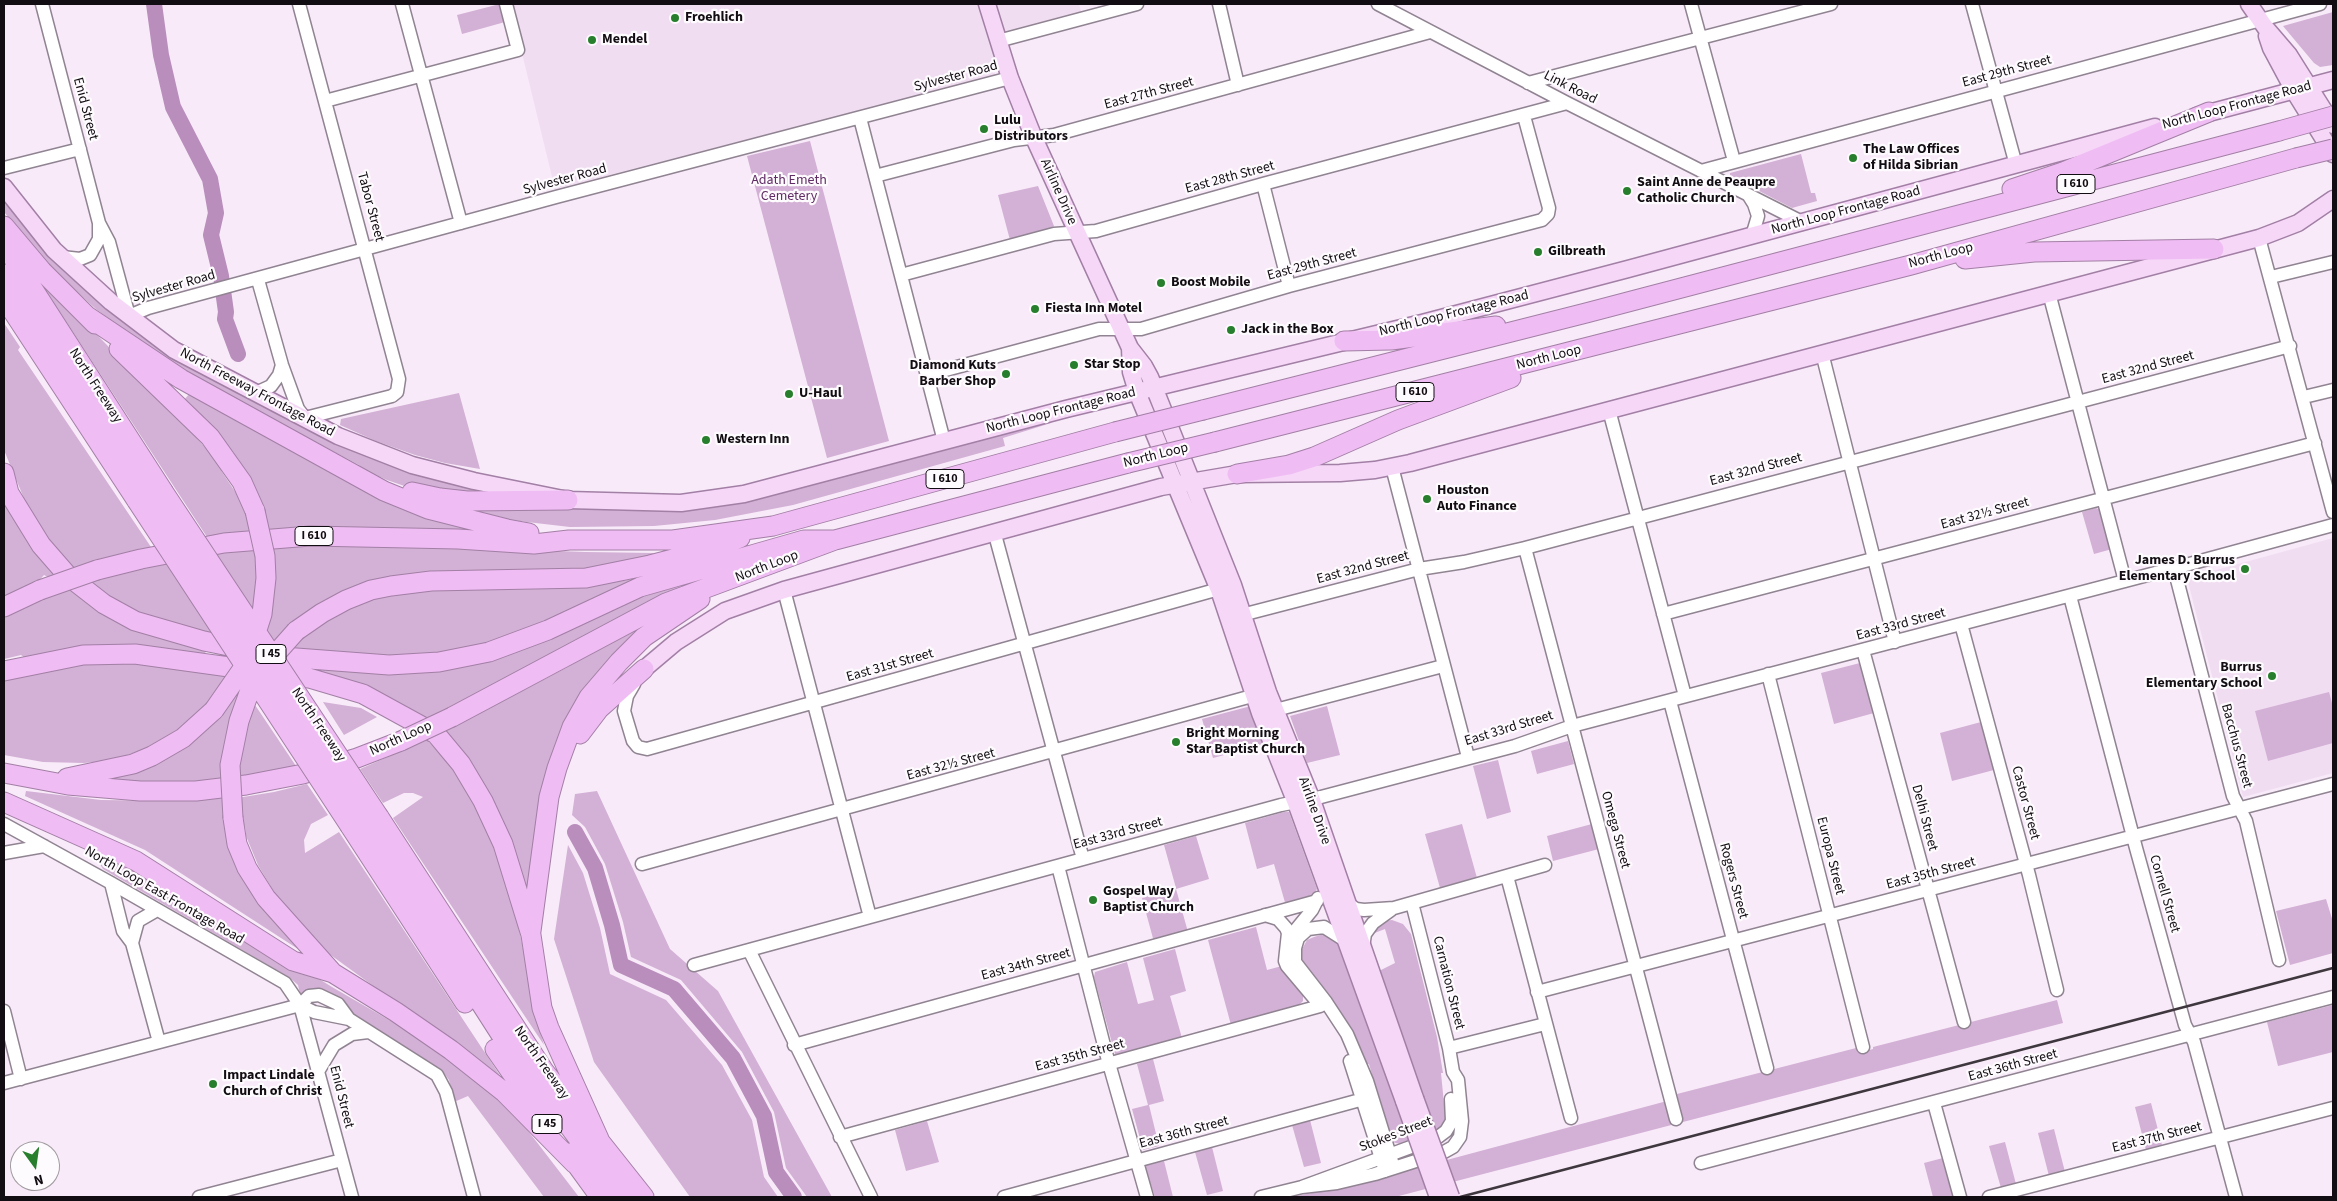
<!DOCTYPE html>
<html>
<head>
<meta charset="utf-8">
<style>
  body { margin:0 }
  #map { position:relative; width:2337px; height:1201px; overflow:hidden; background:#f8eaf9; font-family:"Source Sans 3",sans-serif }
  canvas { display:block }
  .frame { position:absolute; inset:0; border:5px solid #120d12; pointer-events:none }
  .north { position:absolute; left:10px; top:1141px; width:50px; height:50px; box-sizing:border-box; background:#fefbfe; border:1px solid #a09ca0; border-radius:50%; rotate:166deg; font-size:14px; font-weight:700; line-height:20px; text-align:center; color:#120d12 }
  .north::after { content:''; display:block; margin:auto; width:18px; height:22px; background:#277e2c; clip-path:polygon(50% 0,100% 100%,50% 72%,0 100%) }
</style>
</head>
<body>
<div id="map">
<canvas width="2337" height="1201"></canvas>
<div class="frame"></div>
<div class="north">N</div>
</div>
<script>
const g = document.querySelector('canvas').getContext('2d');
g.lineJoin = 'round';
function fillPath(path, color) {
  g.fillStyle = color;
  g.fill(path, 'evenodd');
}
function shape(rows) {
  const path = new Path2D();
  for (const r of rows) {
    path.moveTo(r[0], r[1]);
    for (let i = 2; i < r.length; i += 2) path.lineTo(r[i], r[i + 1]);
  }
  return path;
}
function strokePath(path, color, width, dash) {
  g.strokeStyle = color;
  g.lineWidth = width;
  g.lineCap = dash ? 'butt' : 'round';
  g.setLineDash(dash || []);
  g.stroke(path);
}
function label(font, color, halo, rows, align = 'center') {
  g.font = font + ' "Source Sans 3",sans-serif';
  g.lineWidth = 4.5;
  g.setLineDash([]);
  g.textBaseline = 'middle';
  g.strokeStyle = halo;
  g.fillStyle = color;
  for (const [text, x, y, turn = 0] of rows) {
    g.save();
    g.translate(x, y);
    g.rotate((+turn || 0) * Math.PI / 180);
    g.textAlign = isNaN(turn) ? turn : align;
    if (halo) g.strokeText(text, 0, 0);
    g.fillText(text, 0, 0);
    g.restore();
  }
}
fillPath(shape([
  [510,4,1079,4,1082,15,1008,34,994,76,555,189],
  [2333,538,2333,773,2243,797,2187,578]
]), '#f1ddf2');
fillPath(shape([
  [500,4,505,22,462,34,457,15],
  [2333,12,2333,65,2320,67,2314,63,2283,26],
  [810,141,889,441,827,458,747,156],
  [1801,154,1811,193,1815,193,1817,201,1792,208,1730,176,1730,173],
  [1038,186,1054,226,1051,229,1010,240,998,195],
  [4,196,83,287,337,443,391,466,418,475,511,493,416,490,387,480,362,469,359,465,175,367,97,310,51,268,4,212],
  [31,268,179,418,218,462,222,472,248,511,254,530,207,537],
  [4,323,20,347,18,350,151,547,71,569,30,513,4,450],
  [190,393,480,529,479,532,268,530,183,401],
  [459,393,480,469,445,463,415,455,376,441,340,425,341,419],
  [1052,421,1051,423,1003,438,1005,446,793,505,715,520,654,526,570,527,501,519,478,514,454,503,634,511,689,509,724,506,766,497,993,435],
  [4,489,58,575,50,578,44,575,37,583,4,597],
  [2096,508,2101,510,2112,549,2094,554,2082,512],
  [350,543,585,552,654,553,650,556,594,570,426,573,277,642,268,643,201,633,135,612,87,583,133,569,240,548],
  [637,579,580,609,471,650,383,659,289,648,337,611,400,590,541,589],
  [695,580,696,583,427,721,401,704,374,690,291,663,343,671,408,673],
  [72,588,205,649,206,652,203,655,25,658,21,655,4,659,4,615],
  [668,609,591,686,528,894,440,734,566,668],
  [127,662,232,674,217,698,184,726,146,748,114,760,84,763,43,762,4,755,4,679,53,667],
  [1860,663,1874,713,1834,724,1821,673],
  [242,685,223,782,118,783,108,778,128,773],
  [2329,692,2333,707,2333,743,2268,761,2255,711],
  [253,702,298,769,236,781,236,771],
  [323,702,361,708,377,717,344,735],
  [1251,706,1265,744,1213,758,1202,719],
  [1327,706,1340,755,1307,763,1290,716],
  [1981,722,1994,770,1952,781,1940,733],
  [427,740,450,765,468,789,502,863,521,938,534,1009,544,1045,393,818,423,797,413,793,404,793,383,803,360,769],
  [1568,741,1574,764,1537,774,1531,751],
  [1498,760,1511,812,1487,819,1473,766],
  [307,784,328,815,311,824,304,840,305,853,339,832,505,1083,468,1051,394,1001,328,953,283,905,274,892,258,865,246,836,245,827,240,818,237,798,274,792],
  [26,791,101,800,175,801,224,798,225,812,300,946,298,949,145,850,25,796],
  [597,791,670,949,718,991,832,1197,807,1197,786,1168,774,1112,742,1052,681,980,631,957,623,922,605,864,585,827,572,815,575,794],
  [1284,812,1289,812,1317,889,1312,897,1286,906,1274,864,1257,869,1245,823],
  [1462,824,1477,878,1440,888,1425,834],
  [1592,824,1599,849,1553,861,1547,836],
  [1196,836,1209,879,1176,889,1188,932,1154,942,1142,898,1176,888,1164,845],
  [88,845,150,875,332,987,441,1050,496,1096,519,1119,579,1197,544,1197,468,1096,454,1102,449,1080,441,1069,368,1026,348,1009,308,993,300,994,298,985,289,977,103,869],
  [568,845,583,873,600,928,610,974,666,1000,722,1065,752,1120,764,1177,778,1197,690,1197,594,1062,554,939],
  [2326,899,2333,922,2333,953,2290,965,2276,911],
  [1392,920,1403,924,1411,934,1437,1037,1443,1073,1441,1073,1445,1114,1448,1115,1440,1131,1400,1144,1392,1142,1369,1064,1366,1065,1300,962,1300,953,1307,940,1314,937,1324,934,1336,940,1394,1099,1397,1104,1422,1097,1423,1095,1379,971,1395,963,1385,929,1372,934,1384,921],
  [1256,927,1267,970,1282,966,1303,993,1303,1001,1297,1007,1231,1025,1208,940],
  [1175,949,1186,991,1170,996,1182,1038,1121,1055,1115,1054,1094,977,1095,972,1127,962,1138,1004,1154,1000,1143,958],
  [2057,1000,2063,1023,1395,1197,1290,1197,1346,1187,1667,1101,1672,1120,1682,1118,1677,1094,1860,1047,1862,1052,1873,1049,1873,1047],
  [2333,1005,2333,1052,2278,1066,2267,1022],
  [1153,1059,1164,1101,1149,1105,1159,1146,1143,1150,1132,1109,1148,1105,1137,1064],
  [2151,1103,2163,1149,2147,1154,2135,1107],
  [1310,1120,1321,1163,1304,1167,1292,1125],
  [927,1121,939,1162,906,1171,895,1130],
  [2054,1129,2065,1172,2049,1176,2038,1133],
  [2005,1142,2016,1184,2001,1188,1989,1146],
  [1212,1147,1223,1191,1207,1195,1195,1152],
  [1943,1158,1953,1197,1933,1197,1924,1163],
  [1164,1161,1173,1197,1155,1197,1146,1170,1146,1165]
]), '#d3b0d5');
strokePath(shape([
  [154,4,161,55,173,107,210,179,216,213,211,235,221,276,226,312,225,319,238,354],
  [575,832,595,868,612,925,621,965,674,989,733,1058,764,1116,776,1172,794,1197]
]), '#b98dbc', 16);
const minor = shape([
  [42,4,99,223,99,239,90,255,80,259,62,257],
  [402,4,461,223],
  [1219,4,1238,85],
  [1378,4,1567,103,1802,222],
  [1691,4,1734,161],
  [1972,4,2016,165],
  [998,41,1137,4],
  [1528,83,1831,4],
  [325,101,518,50,506,4],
  [860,118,944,441],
  [4,168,80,149],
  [1701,171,2320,4],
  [875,176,1014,140,1054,135,1430,32],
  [1263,184,1289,286],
  [1749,196,1754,204,1758,216,1752,236],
  [99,223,109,242,129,316,148,308,556,197,1010,78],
  [2259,238,2333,512],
  [901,275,1054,234,1096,231,1263,184,1567,103],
  [2271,277,2333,262],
  [258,280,282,365,298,409,305,418,392,396,397,392,399,379,299,4],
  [2049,293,2125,581],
  [1822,353,1895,642],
  [927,375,1099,329,1141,329,1289,286,1542,220,1548,214,1549,208,1524,116],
  [256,393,271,386,279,375,282,365],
  [2304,397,2333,390],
  [1609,410,1685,696],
  [1392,467,1468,757],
  [994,531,1083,859],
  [1525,548,1676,1119],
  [2174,568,2233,796,2246,821,2279,960],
  [784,590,870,917],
  [2070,596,2136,848,2185,1025,2194,1042,2236,1197],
  [1663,614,2315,443],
  [1234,617,1419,569,1464,562,1525,548,2290,346],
  [1961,624,2029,875,2057,990],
  [1863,650,1964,1022],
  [1768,674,1863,1047],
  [634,684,627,696,624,711,633,741,638,747,647,749,1226,587],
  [1670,701,1767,1068],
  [1268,712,1443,666],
  [4,824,111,883,285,983,300,1005,352,1197],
  [4,853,44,846],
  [642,864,1263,693],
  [1058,866,1106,1053,1147,1197],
  [1507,876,1571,1118],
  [111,883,123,931,132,943,159,1042],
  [1347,903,1356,909,1364,910,1394,908,1545,865],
  [1265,915,1278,919,1286,928,1288,933,1285,961,1287,966,1319,1004],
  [1289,938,1312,910,1318,898],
  [1346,941,1324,927,1308,929,1298,938,1295,948,1295,962,1326,1002,1347,1034,1367,1081,1394,1168],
  [132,943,138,921,157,910],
  [1363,947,1365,934,1373,923,1391,910],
  [749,950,871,1197],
  [694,965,1281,805,1321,797,1515,746,1572,726,2182,566,2333,525],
  [1537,992,2333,784],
  [300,1005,314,1012,349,1019,437,1075,446,1092,474,1197],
  [300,1005,309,996,319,995,338,1004,349,1019],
  [4,1011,21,1079],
  [794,1045,1317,901],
  [1449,1048,1545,1024],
  [1350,1061,1385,1171],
  [319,1070,334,1045,352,1034,368,1032],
  [4,1083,300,1005],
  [1934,1103,1960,1197],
  [840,1137,1320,1006,1326,1002],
  [1701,1163,2333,997],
  [1302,1187,1337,1183,1375,1174,1444,1152,1453,1147,1460,1137,1462,1121,1458,1080,1453,1072,1449,1048,1412,903],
  [199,1197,342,1160],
  [1004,1197,1371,1097],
  [1261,1197,1302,1187,1438,1137,1446,1131,1452,1121,1451,1099],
  [1989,1197,2333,1108]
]);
const major = shape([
  [987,4,1010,78,1034,138,1130,348,1144,366,1150,377,1233,585,1268,692,1312,800,1415,1098],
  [2249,4,2265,27,2289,55,2333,125],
  [2267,36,2271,48,2294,91,2333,154],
  [2197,116,2333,80],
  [4,187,54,250,111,302,174,350,338,436,412,465,474,481,568,500,681,503,744,494,1066,409,1422,323,1628,269,2155,127],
  [1130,348,1131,372,1137,392,1219,590,1260,713,1296,803,1404,1101],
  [644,669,676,642,725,611,784,590,1161,487,1237,474,1340,473,1375,470,1410,463,2259,238,2298,223,2333,199]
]);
const highway = shape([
  [2012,189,2063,172,2209,112],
  [4,226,42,271,95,324],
  [4,244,163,491],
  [1965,259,2034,252,2214,249],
  [4,274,150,496],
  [4,298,137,501],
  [87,316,181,379,384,491,428,509,507,529,529,533],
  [1344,341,1391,340,1496,326],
  [119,349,210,437,242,482,255,511],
  [1203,410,1586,313,2279,131],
  [1215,442,1911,265,2296,158],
  [4,473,9,493,41,545,68,576,104,604,135,621,204,641,283,657,389,665,439,662,489,652,548,630,640,587,804,540,835,540],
  [1237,474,1289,465,1314,457,1398,420,1511,378],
  [412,492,440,498,467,501,568,500],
  [97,570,141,559,224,543,310,536,458,539,534,544,569,540,673,540,773,526,1115,432],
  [4,607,40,590],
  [296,631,322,613,346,600,371,590,391,586,431,581,586,578,650,565,712,549,740,538],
  [4,671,83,655,135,654,309,678,363,694,436,734,461,764,483,801,503,844,531,935,542,1008,549,1028,599,1139],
  [452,717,666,603,835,540,1128,463],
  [580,734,599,709,644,669],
  [4,773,68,785,140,791,196,791,246,785,303,774,357,758,401,741],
  [67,778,133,764,152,756,183,738,214,710],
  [4,802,136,861,293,961,333,973,396,1012,451,1050,504,1092,575,1164],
  [379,817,544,1071,644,1197],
  [233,818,237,844,247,868,266,898,333,973],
  [364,821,503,1038,622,1197],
  [350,826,465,1003],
  [531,931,549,797,557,768,572,727,589,697,619,662,644,637,700,599],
  [495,1049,545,1121],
  [568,1153,600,1197]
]);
strokePath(minor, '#918492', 15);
strokePath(major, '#a27fa5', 19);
strokePath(highway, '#a27fa5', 21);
strokePath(minor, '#fff', 12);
strokePath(major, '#f6d7f8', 16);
strokePath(highway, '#f0bcf4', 19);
strokePath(shape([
  [1460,1197,2333,968]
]), '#3e373e', 2.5);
const majorBridge = shape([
  [1415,1098,1451,1197],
  [1404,1101,1438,1197]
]);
const highwayBridge = shape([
  [2279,131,2333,116],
  [2296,158,2333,149],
  [1115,432,1203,410],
  [1128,463,1215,442],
  [163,491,379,817],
  [150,496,364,821],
  [137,501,350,826],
  [40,590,97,570],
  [214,710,246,664,262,614,266,578,265,556,255,511],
  [401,741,452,717],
  [233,818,230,765,239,721,250,690,260,674,272,658,296,631]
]);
strokePath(majorBridge, '#a27fa5', 19, []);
strokePath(highwayBridge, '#a27fa5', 21, []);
strokePath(majorBridge, '#f6d7f8', 16);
strokePath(highwayBridge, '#f0bcf4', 19);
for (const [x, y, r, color] of [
  [675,18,5,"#277e2c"],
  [592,40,5,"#277e2c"],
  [984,129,5,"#277e2c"],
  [1853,158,5,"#277e2c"],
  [1627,191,5,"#277e2c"],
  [1538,252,5,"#277e2c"],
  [1161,283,5,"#277e2c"],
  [1035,309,5,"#277e2c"],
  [1231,330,5,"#277e2c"],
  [1074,365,5,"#277e2c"],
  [1006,374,5,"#277e2c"],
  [789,394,5,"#277e2c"],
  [706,440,5,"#277e2c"],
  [1427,499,5,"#277e2c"],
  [2245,569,5,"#277e2c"],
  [2272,676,5,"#277e2c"],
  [1176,742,5,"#277e2c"],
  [1093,900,5,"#277e2c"],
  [213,1084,5,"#277e2c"]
]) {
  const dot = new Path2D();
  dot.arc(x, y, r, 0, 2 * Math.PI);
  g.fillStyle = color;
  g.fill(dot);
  strokePath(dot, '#fefbfe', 2);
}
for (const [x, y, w] of [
  [2076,184,38],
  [1415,392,38],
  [945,479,38],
  [314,536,38],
  [271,654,30],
  [547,1124,30]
]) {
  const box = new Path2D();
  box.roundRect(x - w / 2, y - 9.5, w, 19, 4);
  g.fillStyle = '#fefbfe';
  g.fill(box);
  strokePath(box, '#120d12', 1);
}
label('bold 12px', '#120d12', null, [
  ["I 610",2076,184],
  ["I 610",1415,392],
  ["I 610",945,479],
  ["I 610",314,536],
  ["I 45",271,654],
  ["I 45",547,1124]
]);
label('bold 14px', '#120d12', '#fefbfe', [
  ["Froehlich",685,18],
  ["Mendel",602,40],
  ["Lulu",994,121],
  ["Distributors",994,137],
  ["The Law Offices",1863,150],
  ["of Hilda Sibrian",1863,166],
  ["Saint Anne de Peaupre",1637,183],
  ["Catholic Church",1637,199],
  ["Gilbreath",1548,252],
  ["Boost Mobile",1171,283],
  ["Fiesta Inn Motel",1045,309],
  ["Jack in the Box",1241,330],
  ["Star Stop",1084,365],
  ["Diamond Kuts",996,366,"right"],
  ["Barber Shop",996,382,"right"],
  ["U-Haul",799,394],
  ["Western Inn",716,440],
  ["Houston",1437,491],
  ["Auto Finance",1437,507],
  ["James D. Burrus",2235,561,"right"],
  ["Elementary School",2235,577,"right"],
  ["Burrus",2262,668,"right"],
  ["Elementary School",2262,684,"right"],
  ["Bright Morning",1186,734],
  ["Star Baptist Church",1186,750],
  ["Gospel Way",1103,892],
  ["Baptist Church",1103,908],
  ["Impact Lindale",223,1076],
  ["Church of Christ",223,1092]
], 'left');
label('14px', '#120d12', '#fefbfe', [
  ["East 29th Street",2007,72,-15],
  ["Sylvester Road",956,77,-15],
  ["Link Road",1570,88,27],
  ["East 27th Street",1149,94,-15],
  ["North Loop Frontage Road",2237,106,-15],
  ["Enid Street",85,109,75],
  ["East 28th Street",1230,178,-15],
  ["Sylvester Road",565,180,-15],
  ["Airline Drive",1058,192,66],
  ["Tabor Street",370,207,75],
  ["North Loop Frontage Road",1846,211,-15],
  ["North Loop",1941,256,-15],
  ["East 29th Street",1312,265,-15],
  ["Sylvester Road",174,287,-16],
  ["North Loop Frontage Road",1454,314,-14],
  ["North Loop",1549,358,-14],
  ["East 32nd Street",2148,368,-15],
  ["North Freeway",95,386,57],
  ["North Freeway Frontage Road",257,393,28],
  ["North Loop Frontage Road",1061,411,-14],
  ["North Loop",1156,456,-14],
  ["East 32nd Street",1756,470,-15],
  ["East 32½ Street",1985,514,-15],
  ["North Loop",767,567,-21],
  ["East 32nd Street",1363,568,-15],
  ["East 33rd Street",1901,625,-15],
  ["East 31st Street",890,666,-16],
  ["North Freeway",318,725,56],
  ["East 33rd Street",1509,729,-17],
  ["North Loop",401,739,-24],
  ["Bacchus Street",2236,746,75],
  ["East 32½ Street",951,765,-15],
  ["Castor Street",2025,803,75],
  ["Airline Drive",1314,811,70],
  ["Delhi Street",1924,818,75],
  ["Omega Street",1615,830,75],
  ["East 33rd Street",1118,834,-15],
  ["Europa Street",1830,856,76],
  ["East 35th Street",1931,874,-15],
  ["Rogers Street",1733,881,75],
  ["Cornell Street",2164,894,74],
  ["North Loop East Frontage Road",164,896,30],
  ["East 34th Street",1026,965,-15],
  ["Carnation Street",1448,983,76],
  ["East 35th Street",1080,1056,-15],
  ["North Freeway",541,1063,55],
  ["East 36th Street",2013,1066,-15],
  ["Enid Street",341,1097,76],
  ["East 36th Street",1184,1133,-15],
  ["Stokes Street",1396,1135,-21],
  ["East 37th Street",2157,1138,-14]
]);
label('14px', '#612c66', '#fefbfe', [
  ["Adath Emeth",789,181],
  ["Cemetery",789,197]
]);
</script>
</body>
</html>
